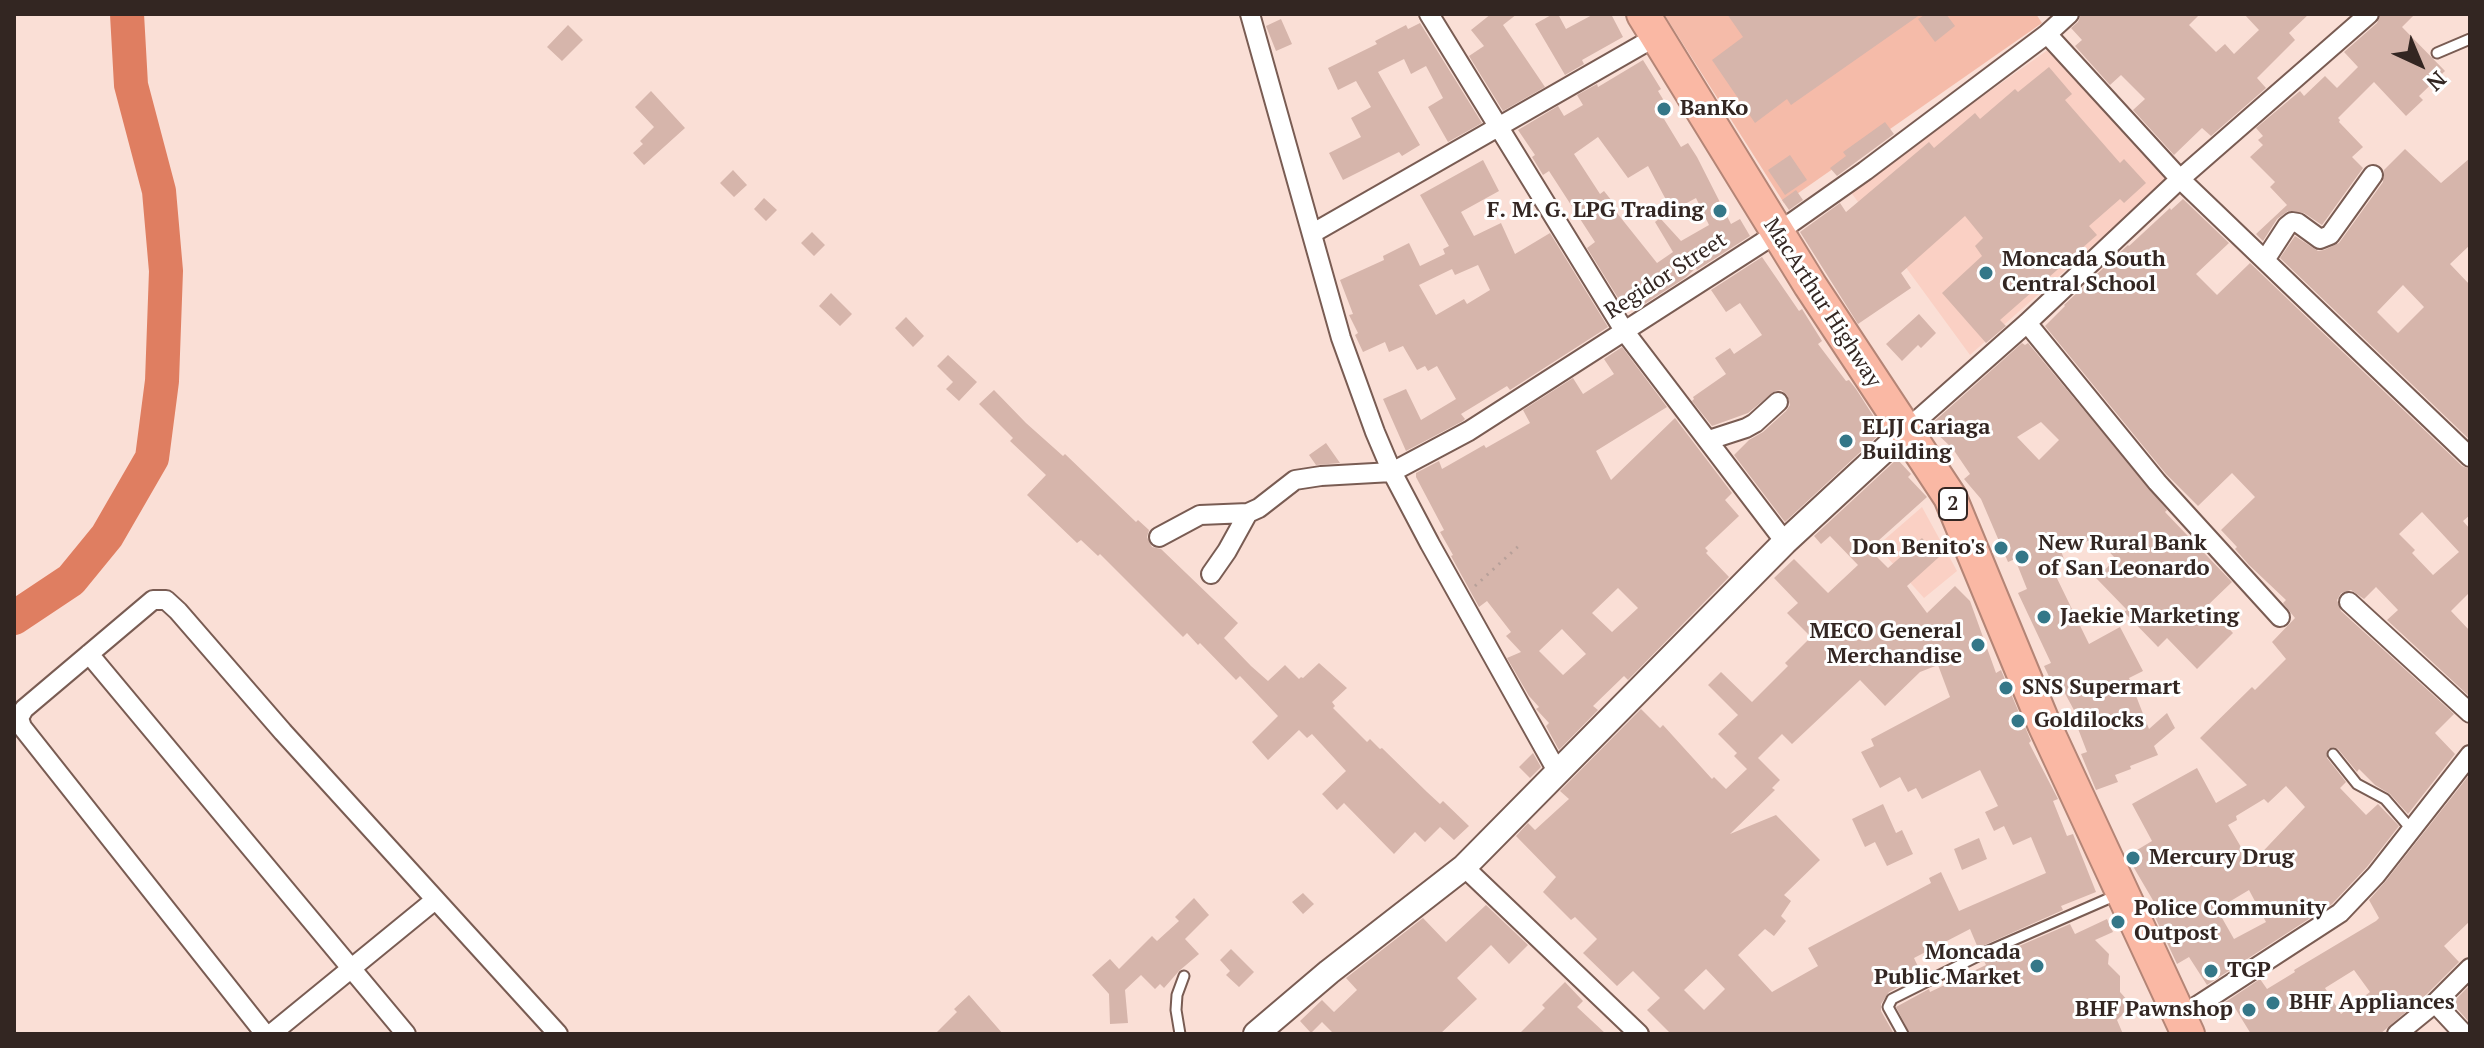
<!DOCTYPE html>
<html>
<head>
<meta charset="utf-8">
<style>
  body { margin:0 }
  #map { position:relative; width:2484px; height:1048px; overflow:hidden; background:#fadfd6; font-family:"PT Serif",serif }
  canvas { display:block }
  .frame { position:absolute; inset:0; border:16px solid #332622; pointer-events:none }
  .north { position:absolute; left:2380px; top:24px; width:80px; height:80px; -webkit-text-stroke:6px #fff; paint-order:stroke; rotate:136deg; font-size:22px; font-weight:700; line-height:32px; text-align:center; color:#332622 }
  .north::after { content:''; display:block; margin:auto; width:28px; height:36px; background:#332622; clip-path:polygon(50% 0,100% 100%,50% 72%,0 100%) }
</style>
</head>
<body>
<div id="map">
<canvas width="2484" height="1048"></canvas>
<div class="frame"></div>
<div class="north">N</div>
</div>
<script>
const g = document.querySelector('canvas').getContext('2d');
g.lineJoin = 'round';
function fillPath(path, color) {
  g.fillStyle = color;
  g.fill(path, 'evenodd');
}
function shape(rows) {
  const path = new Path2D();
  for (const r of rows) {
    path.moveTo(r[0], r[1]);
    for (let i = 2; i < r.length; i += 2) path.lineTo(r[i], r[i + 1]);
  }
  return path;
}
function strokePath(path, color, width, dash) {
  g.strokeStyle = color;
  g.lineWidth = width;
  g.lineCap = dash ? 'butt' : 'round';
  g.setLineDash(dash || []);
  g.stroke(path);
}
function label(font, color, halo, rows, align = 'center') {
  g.font = font + ' "PT Serif",serif';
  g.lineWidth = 6;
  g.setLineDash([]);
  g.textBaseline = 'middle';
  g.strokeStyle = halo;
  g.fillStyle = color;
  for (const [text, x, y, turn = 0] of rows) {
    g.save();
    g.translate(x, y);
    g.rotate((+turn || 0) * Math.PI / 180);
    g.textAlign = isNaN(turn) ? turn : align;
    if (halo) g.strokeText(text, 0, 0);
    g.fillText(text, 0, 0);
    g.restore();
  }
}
fillPath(shape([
  [2049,49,2167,180,1970,355,1850,191],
  [1922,507,1957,571,1924,598,1877,546]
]), '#fad0c4');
fillPath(shape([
  [1664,14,2036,14,2042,23,1784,203]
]), '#f5bba9');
strokePath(shape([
  [14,618,71,580,107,536,152,458,162,381,166,271,159,191,131,85,127,14]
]), '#df7e61', 34);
fillPath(shape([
  [1491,14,1517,14,1503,25,1545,87,1503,111,1469,56,1484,46,1471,30],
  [1553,14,1558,14,1566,29,1594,14,1611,14,1623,37,1582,60,1584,64,1565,75,1535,24],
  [1727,14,1921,14,1791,105,1787,99,1755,123,1712,60,1743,37],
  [1926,14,1946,14,1955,26,1935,42,1918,19],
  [2081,14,2200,14,2189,25,2216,52,2225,44,2234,54,2259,30,2244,14,2309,14,2289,33,2295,40,2257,78,2266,88,2211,136,2202,128,2174,155,2133,110,2145,99,2121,75,2110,85,2075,46,2082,40,2071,28,2078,22],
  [2381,14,2415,14,2402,27,2445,71,2419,96,2423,100,2406,116,2374,82,2338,118,2340,120,2339,122,2363,147,2352,157,2363,168,2322,225,2304,213,2288,211,2277,219,2263,241,2256,234,2287,205,2270,187,2275,182,2250,157,2263,145,2258,140,2263,136,2256,128,2300,91,2304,96,2325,76,2337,88,2358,67,2344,52,2377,23],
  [1281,19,1292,44,1276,51,1266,26],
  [1420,23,1482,123,1448,142,1428,107,1443,98,1426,66,1411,74,1404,59,1378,72,1420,145,1402,156,1399,152,1343,180,1329,153,1361,137,1351,118,1371,107,1356,81,1338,90,1328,68,1377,44,1375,41,1406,25,1408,29],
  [568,25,583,40,562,61,547,47],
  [1643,60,1661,89,1658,91,1672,114,1664,119,1681,147,1688,143,1697,157,1731,224,1740,219,1750,236,1697,270,1696,268,1685,278,1640,307,1632,299,1623,306,1587,248,1595,242,1549,171,1543,175,1532,157,1535,155,1518,130,1558,106,1564,116,1583,105,1577,95,1597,84,1598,87],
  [1598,137,1628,178,1648,166,1672,211,1696,198,1709,225,1681,241,1660,218,1655,222,1673,252,1657,263,1613,208,1616,206,1604,191,1600,194,1574,154],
  [2049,67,2072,94,2065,100,2120,163,2124,159,2146,183,2124,203,2120,199,2089,226,2097,235,2000,320,2006,326,1986,343,1942,293,1982,256,1975,246,1983,238,1965,216,1901,273,1911,288,1858,324,1800,232,1840,203,1846,212,1929,142,1934,148,1975,113,1980,119,2015,89,2018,92],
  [651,91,685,128,644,165,633,153,643,144,640,141,654,127,635,107],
  [1885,122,1894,134,1837,176,1830,168,1846,156,1843,152],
  [2405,149,2441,183,2470,158,2470,245,2450,264,2470,285,2470,440,2280,258,2295,236,2318,251,2324,250,2339,243,2383,182,2384,170],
  [2403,285,2424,307,2398,333,2377,312],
  [1790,155,1807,180,1785,195,1768,170],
  [1483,160,1499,191,1461,212,1474,236,1501,223,1515,254,1550,233,1608,327,1510,390,1507,386,1461,414,1465,419,1463,421,1406,451,1383,399,1406,389,1421,420,1456,399,1437,366,1428,371,1425,366,1417,370,1403,346,1389,352,1385,342,1363,352,1355,335,1358,333,1349,315,1353,314,1340,280,1384,260,1383,256,1409,243,1420,266,1445,254,1443,249,1449,246,1420,195],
  [1478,265,1490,290,1467,304,1464,299,1436,315,1419,285,1452,269,1455,275],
  [733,170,747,185,734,197,720,183],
  [1796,190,1803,200,1789,210,1782,200],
  [764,198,777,210,766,221,754,209],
  [2183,199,2229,243,2196,274,2217,295,2250,263,2462,466,2470,469,2470,515,2463,521,2470,529,2470,592,2451,611,2470,631,2470,697,2387,620,2398,610,2376,587,2364,599,2351,590,2341,593,2337,600,2341,611,2454,714,2435,733,2455,754,2408,814,2390,794,2375,785,2359,769,2357,772,2338,749,2333,747,2328,749,2327,758,2346,782,2340,788,2366,815,2378,804,2399,826,2367,867,2332,904,2207,985,2189,957,2177,964,2155,917,2161,914,2127,856,2152,841,2132,804,2197,768,2216,803,2247,785,2200,738,2252,687,2255,690,2286,659,2272,642,2295,618,2283,603,2286,600,2249,565,2235,549,2237,547,2221,530,2255,497,2232,473,2198,506,2166,474,2045,326,2065,306,2064,305,2128,245,2129,246,2170,208,2171,210],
  [2422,512,2459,552,2433,575,2412,553,2415,550,2399,534],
  [2286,786,2305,807,2251,864,2228,825,2237,820,2236,816,2264,799,2268,803],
  [2249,890,2266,922,2234,939,2218,911,2219,908],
  [812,232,825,245,814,256,801,243],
  [1762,257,1799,311,1802,309,1822,341,1818,344,1846,381,1849,380,1856,389,1883,431,1785,522,1734,455,1749,440,1763,432,1786,411,1790,405,1787,395,1781,390,1775,391,1748,413,1712,426,1692,401,1694,399,1693,397,1726,374,1715,358,1730,348,1734,354,1762,335,1740,303,1726,312,1711,290],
  [831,293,852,314,840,326,819,306],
  [1919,314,1936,333,1921,348,1918,345,1902,361,1886,344],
  [906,317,924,336,913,347,895,328],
  [2022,343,2025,345,2028,343,2167,510,2165,512,2232,582,2207,606,2233,633,2197,669,2167,638,2158,647,2124,612,2127,610,2096,578,2116,559,2096,538,2061,551,2064,559,2050,564,2089,644,2120,627,2143,671,2129,678,2149,729,2167,713,2175,728,2154,746,2158,755,2130,766,2131,769,2115,775,2118,782,2096,790,2081,754,2087,752,2072,713,2075,712,2061,686,2055,689,2044,666,2051,663,2018,593,2027,589,2015,559,2008,562,1981,499,1964,479,1970,474,1953,449,1929,426],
  [2041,422,2059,440,2039,460,2017,437],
  [1622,347,1667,407,1596,451,1611,480,1675,418,1732,493,1725,500,1739,516,1705,548,1708,551,1706,553,1729,577,1628,680,1624,676,1593,706,1598,710,1559,750,1546,726,1549,723,1536,709,1539,707,1529,696,1507,658,1521,652,1506,636,1511,632,1487,601,1479,607,1451,556,1453,555,1440,532,1444,530,1416,477,1416,473,1439,461,1442,469,1484,445,1486,448,1530,423,1523,410,1573,378,1583,394,1614,374,1604,359],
  [1618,588,1638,608,1612,632,1592,613],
  [1562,629,1586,654,1563,675,1539,651],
  [948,355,977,382,959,401,946,389,953,382,937,366],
  [994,390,1026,423,1063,456,1065,454,1136,522,1138,520,1149,530,1147,537,1152,547,1161,549,1238,623,1224,638,1251,666,1268,681,1285,665,1299,679,1301,677,1303,678,1319,663,1347,688,1332,702,1335,706,1333,708,1367,742,1370,739,1380,749,1382,748,1427,792,1440,804,1443,801,1469,826,1454,840,1440,827,1425,842,1415,832,1394,854,1344,803,1337,810,1322,794,1346,771,1312,734,1307,738,1299,730,1268,760,1252,742,1278,716,1240,676,1236,680,1200,643,1198,645,1187,633,1183,637,1100,554,1098,556,1081,540,1077,543,1027,495,1046,475,1010,441,1013,438,979,404],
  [1326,443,1340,463,1316,465,1309,455],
  [1897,459,1911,474,1908,477,1927,497,1869,549,1888,568,1922,538,1939,557,1907,586,1927,613,1955,586,1970,601,1996,673,2001,670,2031,741,2029,743,2058,799,2053,801,2067,836,2073,834,2096,892,2061,906,2063,910,1978,948,1970,929,1914,958,1922,975,1889,992,1881,1004,1881,1011,1894,1034,1671,1034,1647,1010,1660,998,1633,971,1617,986,1583,953,1597,939,1575,917,1571,920,1543,892,1556,877,1516,836,1528,823,1535,830,1569,799,1560,791,1641,709,1660,728,1663,725,1712,779,1714,777,1726,789,1747,769,1734,756,1737,753,1718,734,1738,715,1708,685,1721,672,1752,702,1788,666,1785,663,1811,637,1787,613,1798,603,1774,578,1794,559,1828,593,1858,565,1830,536,1821,544,1814,536],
  [1938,665,1950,697,1871,739,1874,746,1861,752,1880,788,1900,777,1908,792,1916,788,1922,799,1980,770,1998,806,1985,812,1994,831,2004,826,2013,845,2031,837,2046,873,1959,911,1941,872,1929,878,1931,883,1808,948,1818,966,1772,992,1738,955,1765,929,1774,936,1786,921,1781,916,1791,901,1784,895,1820,860,1776,815,1730,834,1775,790,1772,788,1780,780,1758,758,1782,734,1792,744,1860,680,1885,706,1920,672],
  [1706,969,1725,989,1704,1010,1684,990],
  [1533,753,1541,767,1530,778,1519,767],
  [2470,774,2470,921,2444,946,2459,962,2427,994,2380,1034,2251,1034,2235,1008,2223,1015,2218,1007,2260,979,2267,989,2295,972,2294,970,2376,921,2379,918,2369,900,2385,882],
  [2354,970,2370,992,2341,1014,2325,988],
  [1883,804,1896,833,1902,830,1913,854,1887,866,1875,842,1865,847,1852,819],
  [1979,838,1987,859,1962,870,1954,849],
  [1303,893,1314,904,1303,914,1292,902],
  [1194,898,1209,915,1185,939,1199,954,1179,971,1164,988,1160,984,1155,989,1141,975,1125,990,1128,1023,1110,1024,1109,994,1092,975,1110,959,1119,969,1152,936,1157,941,1179,921,1175,917],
  [1486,905,1528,945,1509,964,1491,945,1457,978,1477,999,1440,1034,1334,1034,1322,1022,1311,1033,1300,1021,1322,1000,1334,1012,1357,990,1346,978,1423,918,1446,942],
  [2107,919,2113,932,2095,940,2109,954,2108,964,2120,976,2120,992,2129,1002,2129,1008,2117,1020,2123,1034,1910,1034,1896,1007,1929,989,1930,992,1986,965,1984,961,1989,959,2070,924,2075,934],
  [1231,949,1254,972,1239,987,1226,975,1230,971,1220,960],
  [1565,982,1583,1001,1577,1007,1606,1034,1519,1034,1545,1008,1542,1005],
  [2470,985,2470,1023,2452,1003],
  [969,995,1003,1034,935,1034,957,1012,954,1009]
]), '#d6b5ab');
const lane = shape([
  [2437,53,2470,39],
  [2333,754,2357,784,2385,799,2411,829],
  [1180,1034,1176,1010,1177,995,1184,976],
  [1903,1034,1888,1007,1892,999,1986,952,2119,894]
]);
const street = shape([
  [1250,14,1341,338,1375,432,1392,472,1430,544,1557,771],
  [1429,14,1625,332,1785,542],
  [2047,34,2180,179,2470,457],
  [1313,233,1657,36],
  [2265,260,2287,226,2292,222,2298,223,2320,239,2330,235,2373,175],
  [2027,323,2157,482,2280,617],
  [1905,431,2027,323,2180,179,2369,14],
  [1709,440,1746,428,1755,423,1778,402],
  [1159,537,1200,515,1248,513,1259,508,1295,480,1321,476,1392,472,1469,431,1777,233,1865,171,2047,34,2069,14],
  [1211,574,1227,551,1248,513],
  [2349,602,2470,713],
  [89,654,406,1034],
  [1464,867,1639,1034],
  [2435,1003,2464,1034],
  [2180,1017,2340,913,2376,875,2470,755],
  [265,1034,22,727,19,718,24,709,153,600,166,600,178,611,283,732,558,1034],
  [271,1034,435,900],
  [2397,1034,2435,1003,2470,968]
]);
const secondary = shape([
  [1256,1034,1329,972,1464,867,1785,542,1905,431]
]);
const highway = shape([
  [1643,14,1810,285,1950,497,2044,724,2188,1034]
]);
strokePath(lane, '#795c53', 13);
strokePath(street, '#795c53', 22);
strokePath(secondary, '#795c53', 28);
strokePath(highway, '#b48576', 36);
strokePath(shape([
  [1475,586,1522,543]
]), '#b7a099', 3, [2, 6]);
strokePath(lane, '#fff', 9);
strokePath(street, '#fff', 18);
strokePath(secondary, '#fff', 24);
strokePath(highway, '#fab8a4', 32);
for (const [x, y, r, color] of [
  [1664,109,8,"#347788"],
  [1720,211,8,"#347788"],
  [1986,273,8,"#347788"],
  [1846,441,8,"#347788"],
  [2001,548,8,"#347788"],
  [2022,557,8,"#347788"],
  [2044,617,8,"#347788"],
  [1978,645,8,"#347788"],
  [2006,688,8,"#347788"],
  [2018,721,8,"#347788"],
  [2133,858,8,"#347788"],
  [2118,922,8,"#347788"],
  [2037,966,8,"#347788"],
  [2211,971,8,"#347788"],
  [2273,1003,8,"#347788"],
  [2249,1010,8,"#347788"]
]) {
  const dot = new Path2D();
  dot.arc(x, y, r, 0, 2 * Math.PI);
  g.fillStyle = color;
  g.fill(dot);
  strokePath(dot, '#fff', 3);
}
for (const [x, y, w] of [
  [1953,504,28]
]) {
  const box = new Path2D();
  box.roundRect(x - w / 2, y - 16, w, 32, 6);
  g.fillStyle = '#fff';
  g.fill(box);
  strokePath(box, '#332622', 2);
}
label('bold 20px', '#332622', null, [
  ["2",1953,504]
]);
label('bold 22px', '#332622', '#fff', [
  ["BanKo",1680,109],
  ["F. M. G. LPG Trading",1704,211,"right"],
  ["Moncada South",2002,260],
  ["Central School",2002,285],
  ["ELJJ Cariaga",1862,428],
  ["Building",1862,453],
  ["New Rural Bank",2038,544],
  ["of San Leonardo",2038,569],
  ["Don Benito's",1985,548,"right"],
  ["Jaekie Marketing",2060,617],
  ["MECO General",1962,632,"right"],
  ["Merchandise",1962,657,"right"],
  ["SNS Supermart",2022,688],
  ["Goldilocks",2034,721],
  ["Mercury Drug",2149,858],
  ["Police Community",2134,909],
  ["Outpost",2134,934],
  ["Moncada",2021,953,"right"],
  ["Public Market",2021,978,"right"],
  ["TGP",2227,971],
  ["BHF Appliances",2289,1003],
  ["BHF Pawnshop",2233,1010,"right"]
], 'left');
label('22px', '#332622', '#fff', [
  ["Regidor Street",1666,276,-33],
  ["MacArthur Highway",1822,303,57]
]);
</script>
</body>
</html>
